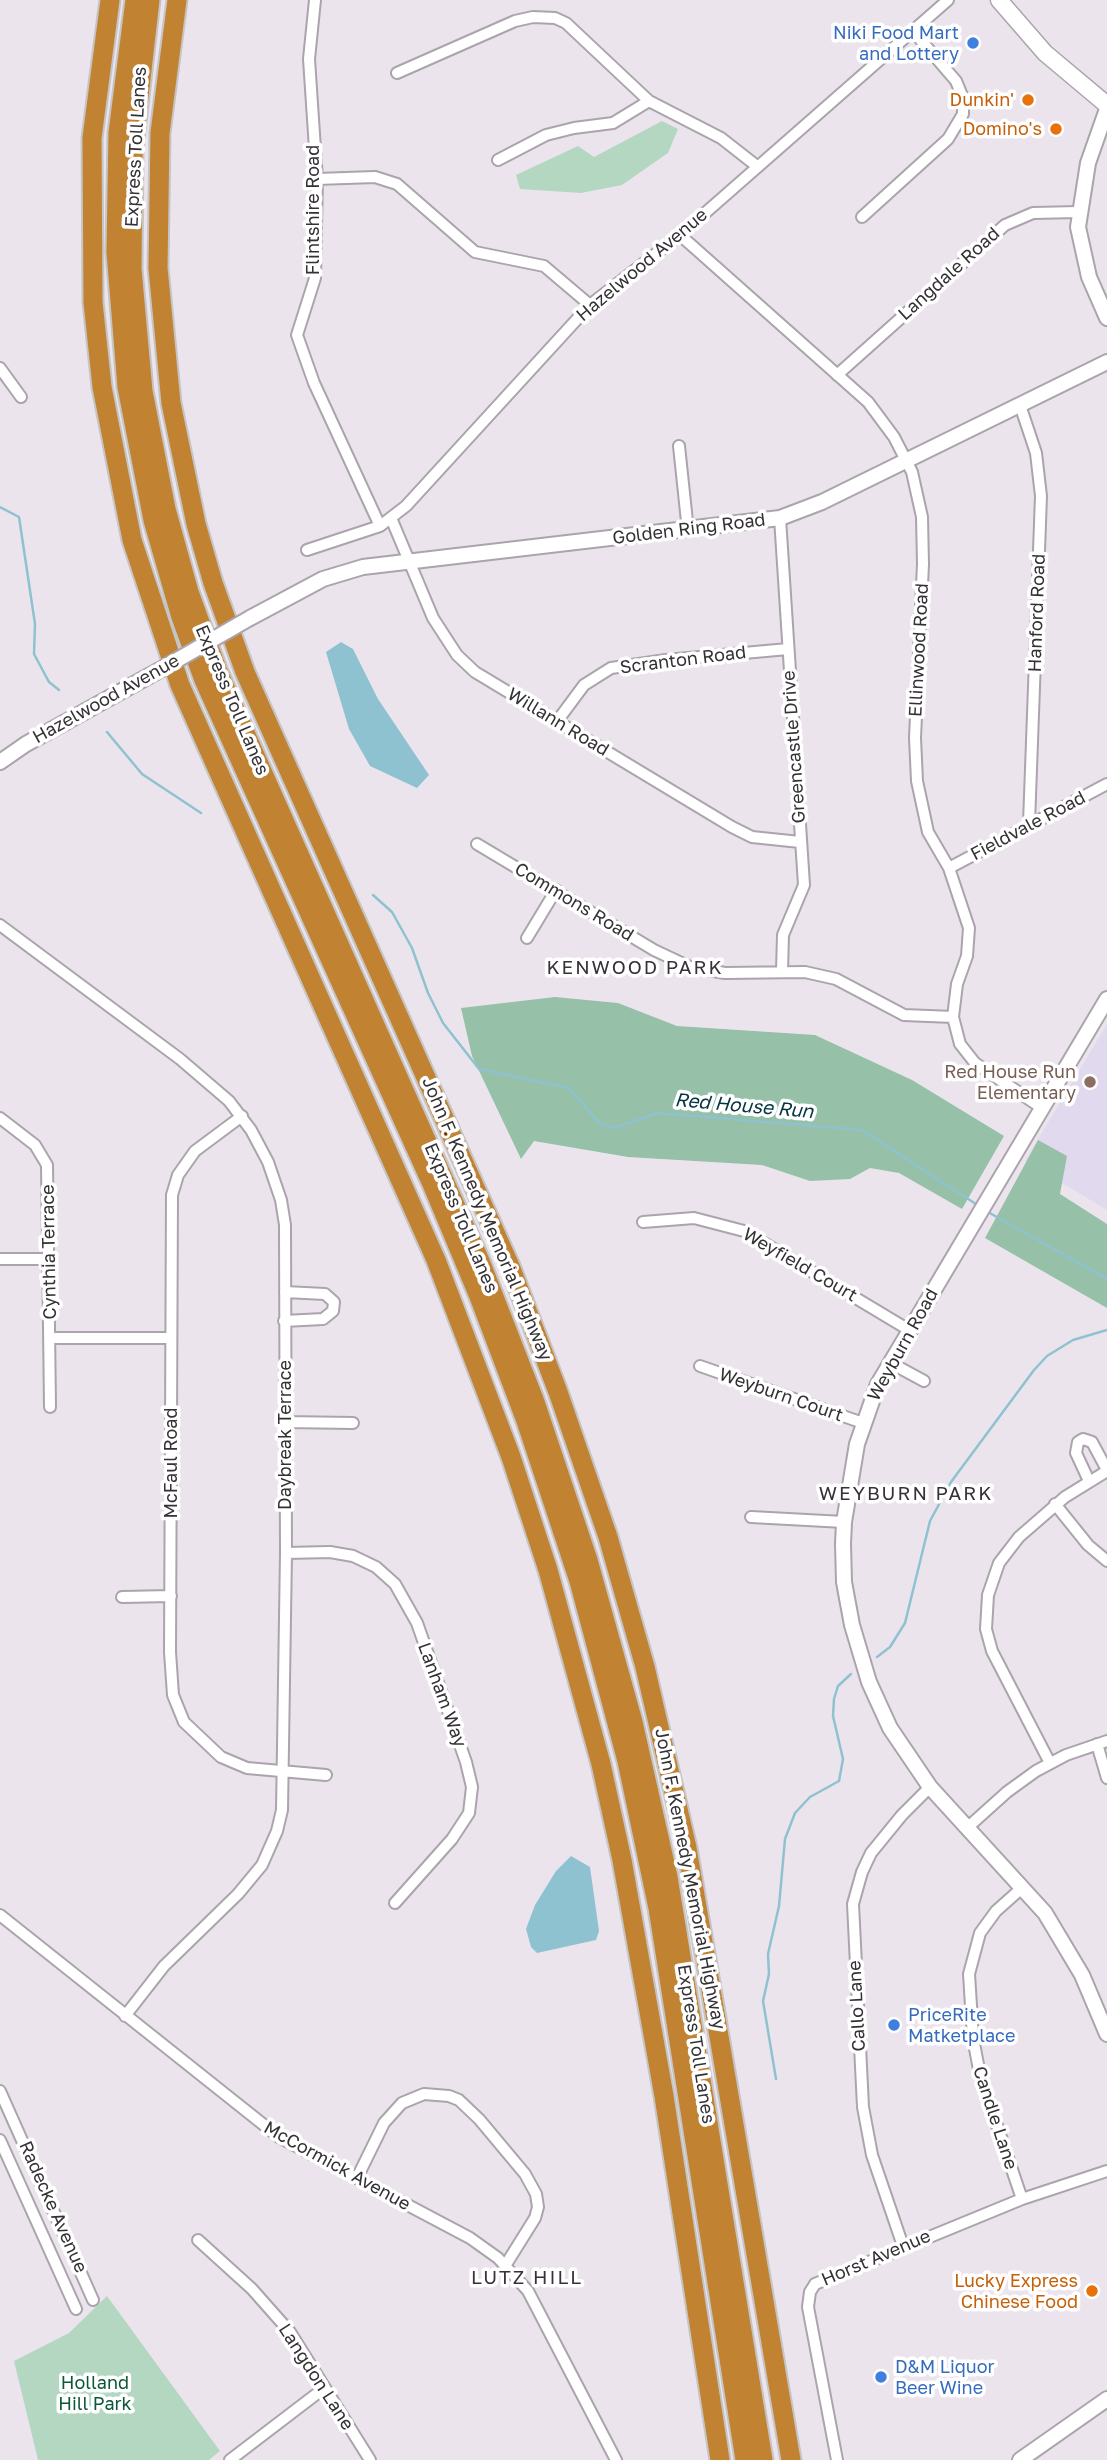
<!DOCTYPE html>
<html>
<head>
<meta charset="utf-8">
<style>
  body { margin:0 }
  canvas { display:block; background:#ece4ed }
</style>
</head>
<body>
<canvas width="1107" height="2460"></canvas>
<script>
const g = document.querySelector('canvas').getContext('2d');
g.lineJoin = 'round';
function fillPath(path, color) {
  g.fillStyle = color;
  g.fill(path, 'evenodd');
}
function shape(rows) {
  const path = new Path2D();
  for (const r of rows) {
    path.moveTo(r[0], r[1]);
    for (let i = 2; i < r.length; i += 2) path.lineTo(r[i], r[i + 1]);
  }
  return path;
}
function strokePath(path, color, width, dash) {
  g.strokeStyle = color;
  g.lineWidth = width;
  g.lineCap = dash ? 'butt' : 'round';
  g.setLineDash(dash || []);
  g.stroke(path);
}
function label(font, color, halo, rows, align = 'center') {
  g.font = font + ' "Golos Text",sans-serif';
  g.lineWidth = 7;
  g.setLineDash([]);
  g.textBaseline = 'middle';
  g.strokeStyle = halo;
  g.fillStyle = color;
  for (const [text, x, y, turn = 0] of rows) {
    g.save();
    g.translate(x, y);
    g.rotate((+turn || 0) * Math.PI / 180);
    g.textAlign = isNaN(turn) ? turn : align;
    if (halo) g.strokeText(text, 0, 0);
    g.fillText(text, 0, 0);
    g.restore();
  }
}
fillPath(shape([
  [1107,1024,1107,1210,1025,1161]
]), '#e1d9ee');
fillPath(shape([
  [662,121,678,129,668,153,622,185,581,193,520,189,516,175,578,146,594,157],
  [107,2296,220,2451,209,2460,38,2460,14,2361,69,2333]
]), '#b4d7c2');
fillPath(shape([
  [555,997,618,1003,677,1026,815,1035,912,1080,1004,1136,962,1209,899,1173,870,1168,850,1179,810,1181,762,1165,628,1157,534,1141,521,1159,472,1056,461,1008],
  [1038,1140,1067,1156,1060,1194,1107,1224,1107,1308,985,1238]
]), '#96c0a8');
fillPath(shape([
  [341,642,353,649,378,699,429,775,417,788,370,766,349,729,326,652],
  [571,1856,590,1867,599,1931,596,1940,537,1953,531,1947,526,1929,535,1905,556,1871]
]), '#8fc2d0');
strokePath(shape([
  [0,507,19,517,35,624,34,654,49,682,59,690],
  [107,732,142,774,201,813],
  [373,895,392,912,412,948,428,993,443,1023,479,1069,569,1088,599,1123,614,1128,658,1113,862,1130,979,1206],
  [988,1212,1107,1279],
  [877,1657,890,1647,905,1623,930,1521,951,1482,1034,1370,1047,1356,1073,1340,1107,1330],
  [776,2079,763,2001,769,1974,768,1954,779,1906,785,1839,795,1813,810,1797,839,1781,843,1759,833,1716,834,1699,838,1686,851,1674]
]), '#8fc2d0', 2.5);
const minor = shape([
  [315,0,309,59,317,179,315,278,297,335,314,383,380,526],
  [397,73,515,21,533,17,555,18,566,23,649,101,721,138,758,167],
  [498,160,546,135,574,128,613,123,649,101],
  [317,179,375,177,397,184,475,252,544,266,590,305],
  [862,217,948,139,963,114,963,98,956,81,913,31],
  [680,235,868,402,894,437,912,472,922,517,923,564,915,738,917,781,928,832,949,868,969,928,967,956,957,984,953,1017,960,1044,975,1063,1042,1108],
  [0,368,21,397],
  [837,375,1005,225,1033,213,1079,212],
  [1020,405,1036,453,1041,496,1029,823],
  [679,446,688,531],
  [391,518,433,618,457,655,475,672,732,827,752,837,800,842],
  [780,518,804,885,783,935,782,971],
  [307,550,380,526,406,506,590,305,680,235,948,0],
  [558,720,584,685,611,668,666,660,788,649],
  [477,844,654,950,690,967,725,973,805,972,836,979,904,1015,953,1017],
  [949,868,1107,784],
  [0,925,180,1059,229,1101,251,1130,268,1162,281,1200,285,1225,286,1553,282,1810,277,1831,262,1865,238,1894,164,1966,125,2016],
  [527,938,556,890],
  [242,1116,195,1151,178,1175,172,1195,170,1652,173,1695,184,1722,221,1757,247,1768,326,1775],
  [0,1118,35,1145,47,1165,50,1407],
  [643,1222,694,1218,744,1231,909,1330],
  [0,1259,48,1259],
  [284,1321,323,1319,333,1311,334,1302,325,1294,285,1292],
  [51,1338,171,1338],
  [889,1362,924,1381],
  [700,1366,863,1423],
  [285,1422,353,1423],
  [1089,1481,1076,1453,1078,1442,1083,1439,1092,1442,1107,1470],
  [1055,1504,1088,1545,1107,1561],
  [751,1517,844,1522],
  [286,1553,330,1552,353,1556,376,1567,395,1584,417,1623,466,1762,472,1787,469,1813,452,1839,395,1903],
  [122,1597,171,1596],
  [1097,1744,1107,1778],
  [1050,1763,992,1651,986,1629,988,1595,999,1563,1019,1537,1065,1497,1107,1471],
  [967,1828,1007,1792,1036,1771,1066,1755,1107,1741],
  [0,1915,279,2137,470,2238,498,2258,528,2291,616,2460],
  [0,2091,93,2300],
  [0,2140,76,2309],
  [357,2178,384,2123,402,2103,424,2094,449,2096,459,2100,479,2119,525,2174,536,2194,538,2207,535,2218,505,2266],
  [1022,2199,980,2075,973,2038,969,1974,980,1933,996,1911,1023,1887],
  [198,2240,252,2289,290,2332,370,2460],
  [903,2246,872,2155,863,2107,853,1904,862,1872,871,1853,902,1815,930,1787],
  [230,2460,323,2389],
  [837,2460,808,2307,810,2292,815,2284,1022,2199,1107,2171]
]);
const tertiary = shape([
  [1107,109,1088,163,1078,227,1089,277,1107,318],
  [250,618,323,579,363,567,780,518,822,502,1107,362],
  [0,762,26,744,158,671],
  [1107,999,878,1384,857,1444,844,1522,843,1544,844,1582,852,1625,869,1682,890,1728,930,1787,1045,1913,1082,1975,1107,2034],
  [1020,2460,1107,2399]
]);
const secondary = shape([
  [999,0,1045,53,1107,105]
]);
const motorway = shape([
  [110,0,92,138,93,302,102,387,132,540,180,685,436,1260,511,1457,548,1570,601,1764,622,1860,664,2096,720,2460],
  [135,0,118,133,116,252,127,387,153,520,181,617,204,680,432,1184,478,1294,526,1421,579,1581,627,1761,658,1908,745,2460],
  [150,0,133,149,132,269,143,391,166,509,189,592,218,672,480,1261,535,1402,588,1560,633,1722,668,1877,763,2460],
  [177,0,160,133,158,268,171,403,196,524,213,583,245,672,510,1266,558,1392,608,1537,645,1667,687,1848,791,2460]
]);
strokePath(minor, '#aba4ac', 14);
strokePath(tertiary, '#aba4ac', 18);
strokePath(secondary, '#aba4ac', 19);
strokePath(motorway, '#c6c5c6', 23);
strokePath(minor, '#fff', 10);
strokePath(tertiary, '#fff', 14);
strokePath(secondary, '#fff', 16);
strokePath(motorway, '#c18231', 19);
const tertiaryBridge = shape([
  [158,671,250,618]
]);
strokePath(tertiaryBridge, '#aba4ac', 18, []);
strokePath(tertiaryBridge, '#fff', 14);
for (const [x, y, r, color] of [
  [973,43,7,"#3f7fe0"],
  [1028,100,7,"#e8710a"],
  [1056,129,7,"#e8710a"],
  [1090,1082,7,"#8d6e63"],
  [894,2025,7,"#3f7fe0"],
  [1092,2291,7,"#e8710a"],
  [881,2377,7,"#3f7fe0"]
]) {
  const dot = new Path2D();
  dot.arc(x, y, r, 0, 2 * Math.PI);
  g.fillStyle = color;
  g.fill(dot);
  strokePath(dot, '#fff', 2.5);
}
label('18px', '#366cbe', '#fff', [
  ["Niki Food Mart",959,33,"right"],
  ["and Lottery",959,54,"right"],
  ["PriceRite",908,2015],
  ["Matketplace",908,2036],
  ["D&M Liquor",895,2367],
  ["Beer Wine",895,2388]
], 'left');
label('18px', '#c56008', '#fff', [
  ["Dunkin'",1014,100],
  ["Domino's",1042,129],
  ["Lucky Express",1078,2281],
  ["Chinese Food",1078,2302]
], 'right');
label('18px', '#343135', '#fff', [
  ["Express Toll Lanes",136,147,-87],
  ["Flintshire Road",313,210,-90],
  ["Hazelwood Avenue",642,265,-40],
  ["Langdale Road",949,274,-42],
  ["Golden Ring Road",689,529,-7],
  ["Hanford Road",1037,613,-88],
  ["Ellinwood Road",919,650,-87],
  ["Scranton Road",683,660,-7],
  ["Hazelwood Avenue",106,699,-29],
  ["Express Toll Lanes",232,700,67],
  ["Willann Road",558,722,31],
  ["Greencastle Drive",794,747,-94],
  ["Fieldvale Road",1028,826,-28],
  ["Commons Road",574,902,31],
  ["Express Toll Lanes",461,1218,67],
  ["John F. Kennedy Memorial Highway",487,1219,67],
  ["Cynthia Terrace",49,1252,-91],
  ["Weyfield Court",800,1265,30],
  ["Weyburn Road",903,1345,-61],
  ["Weyburn Court",781,1395,19],
  ["Daybreak Terrace",285,1435,-90],
  ["McFaul Road",171,1463,-90],
  ["Lanham Way",442,1695,70],
  ["John F. Kennedy Memorial Highway",690,1879,79],
  ["Callo Lane",857,2006,-93],
  ["Express Toll Lanes",696,2044,81],
  ["Candle Lane",995,2118,72],
  ["McCormick Avenue",337,2166,29],
  ["Radecke Avenue",53,2207,66],
  ["Horst Avenue",876,2258,-23],
  ["Langdon Lane",316,2377,57]
]);
label('18px', '#785e54', '#fff', [
  ["Red House Run",1076,1072],
  ["Elementary",1076,1093]
], 'right');
label('18px', '#0c5738', '#fff', [
  ["Holland",95,2383],
  ["Hill Park",95,2404]
]);
g.letterSpacing = '2px';
label('19px', '#373138', '#fff', [
  ["KENWOOD PARK",635,968],
  ["WEYBURN PARK",906,1494],
  ["LUTZ HILL",527,2278]
]);
g.letterSpacing = '0px';
label('italic 19px', '#043540', '#fff', [
  ["Red House Run",744,1106,5]
]);
</script>
</body>
</html>
